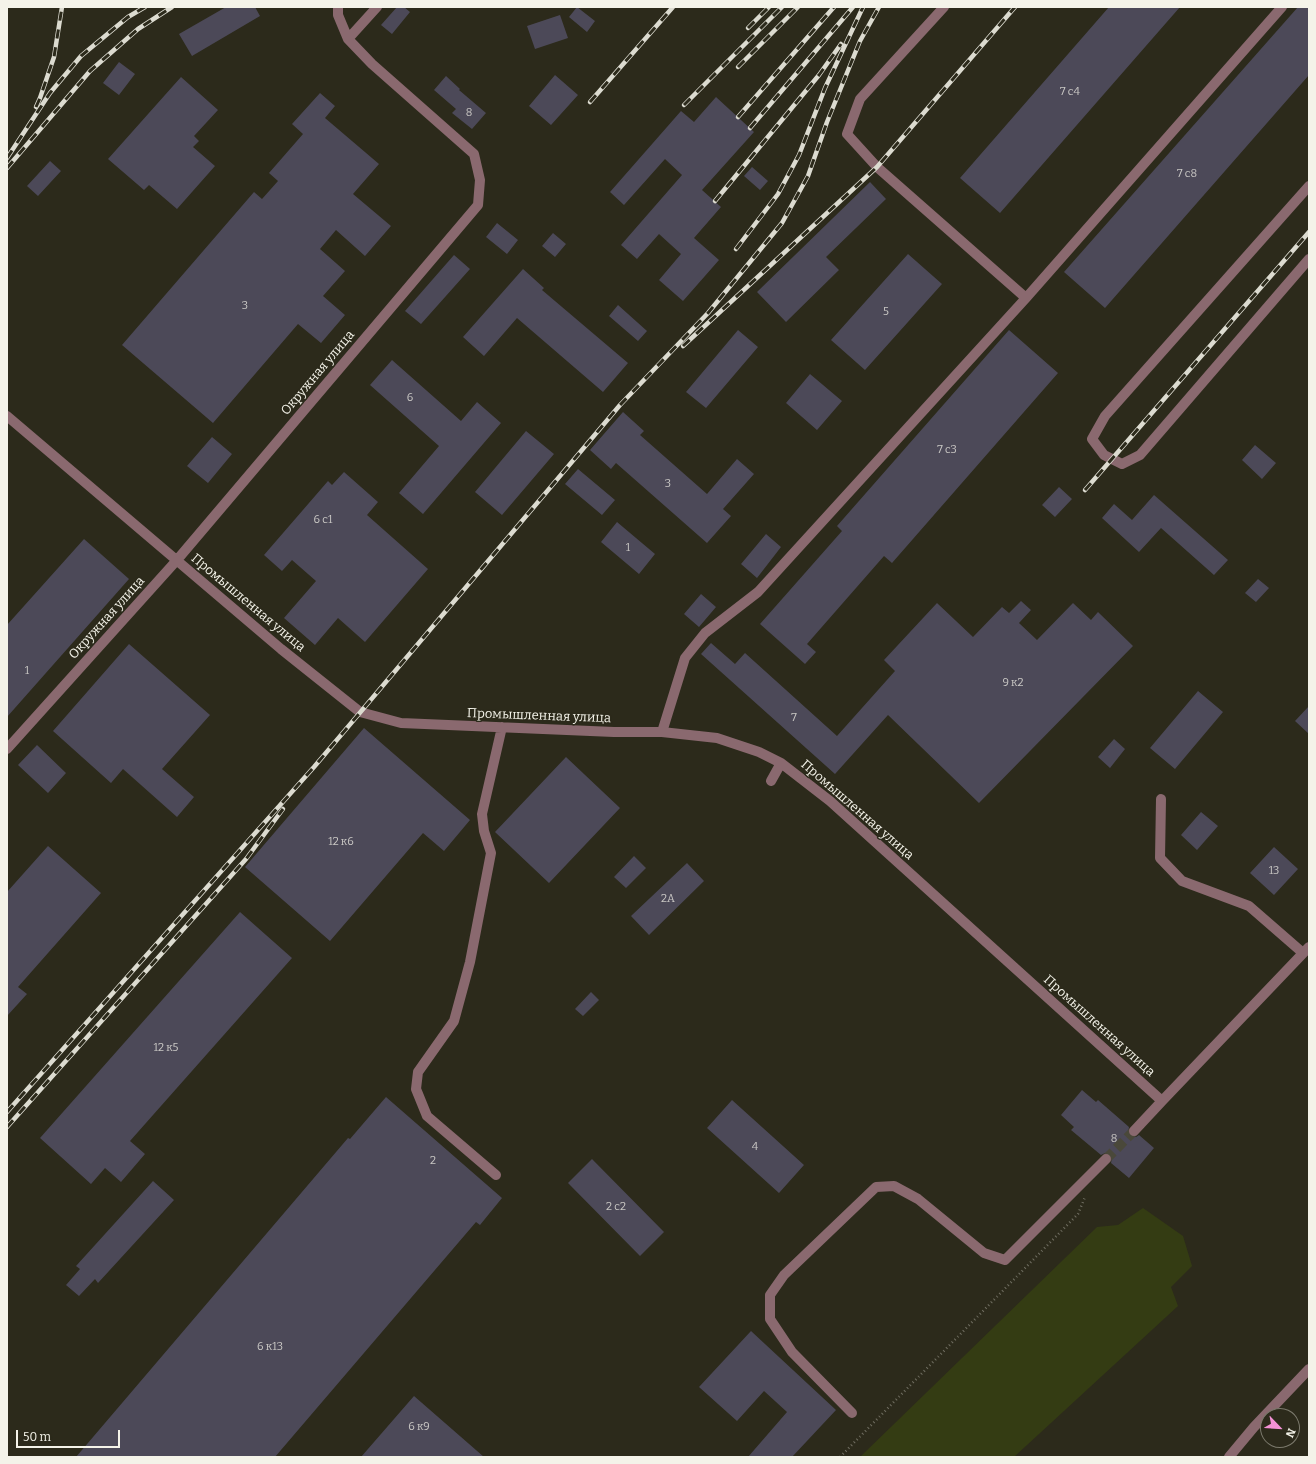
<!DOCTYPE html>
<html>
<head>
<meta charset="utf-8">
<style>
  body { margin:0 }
  #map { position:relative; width:1316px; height:1464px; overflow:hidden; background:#2c2a1b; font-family:Bitter,serif }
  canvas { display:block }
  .frame { position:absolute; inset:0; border:8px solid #f4f3e9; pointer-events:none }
  .north { position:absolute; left:1260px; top:1408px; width:40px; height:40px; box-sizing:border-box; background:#2c2a1b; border:1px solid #7c7a6d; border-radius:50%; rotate:115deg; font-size:11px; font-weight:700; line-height:16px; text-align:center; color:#f4f3e9 }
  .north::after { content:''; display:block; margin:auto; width:14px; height:18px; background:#f391d5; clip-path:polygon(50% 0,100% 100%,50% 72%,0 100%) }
  .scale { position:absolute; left:16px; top:1430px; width:104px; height:18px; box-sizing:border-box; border:2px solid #f4f3e9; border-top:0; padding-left:5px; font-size:12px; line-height:14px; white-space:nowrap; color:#f4f3e9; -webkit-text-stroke:3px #2c2a1b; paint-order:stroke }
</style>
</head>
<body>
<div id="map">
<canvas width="1316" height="1464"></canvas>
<div class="frame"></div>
<div class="north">N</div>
<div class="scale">50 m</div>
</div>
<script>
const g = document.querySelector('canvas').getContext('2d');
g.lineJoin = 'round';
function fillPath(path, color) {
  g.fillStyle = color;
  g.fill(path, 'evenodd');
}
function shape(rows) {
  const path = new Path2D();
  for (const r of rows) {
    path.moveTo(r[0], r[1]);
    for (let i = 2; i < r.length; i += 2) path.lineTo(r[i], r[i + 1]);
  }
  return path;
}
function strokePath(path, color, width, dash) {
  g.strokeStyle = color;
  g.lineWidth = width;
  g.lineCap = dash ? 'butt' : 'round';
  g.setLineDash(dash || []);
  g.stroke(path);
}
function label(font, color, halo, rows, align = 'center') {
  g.font = font + ' Bitter,serif';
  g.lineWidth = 3;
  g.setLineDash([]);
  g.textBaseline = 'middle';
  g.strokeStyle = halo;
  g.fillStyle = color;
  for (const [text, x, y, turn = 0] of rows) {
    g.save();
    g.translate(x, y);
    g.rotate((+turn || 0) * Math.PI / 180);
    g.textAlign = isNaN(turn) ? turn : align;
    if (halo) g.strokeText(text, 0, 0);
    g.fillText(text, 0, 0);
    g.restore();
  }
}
fillPath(shape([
  [1143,1208,1183,1236,1192,1266,1171,1287,1178,1306,1014,1457,860,1457,1097,1227,1118,1225]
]), '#343c13');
fillPath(shape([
  [226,7,255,7,260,16,192,56,179,34],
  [397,7,404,7,410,12,392,34,381,25],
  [577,7,595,21,587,32,569,17],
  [1109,7,1180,7,1000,213,960,178],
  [1298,7,1309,7,1309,75,1105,308,1064,272],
  [560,15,568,38,535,49,527,26],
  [119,62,135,74,119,95,103,83],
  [555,75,578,95,551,125,529,106],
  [446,76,460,89,459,90,486,113,472,129,452,113,456,109,434,90],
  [181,77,218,110,194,136,199,141,193,147,215,166,177,209,149,185,144,190,108,159],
  [320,93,335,106,325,118,379,164,353,194,391,226,365,256,336,230,320,249,345,271,323,296,345,315,321,343,298,324,213,423,122,345,254,192,262,199,278,181,269,173,303,134,292,124],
  [716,97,754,132,702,190,721,207,694,238,719,260,683,301,659,280,681,254,659,234,637,259,621,245,682,175,665,159,624,205,610,192,681,111,694,122],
  [50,161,61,171,38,196,27,186],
  [752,167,768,181,760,190,744,176],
  [870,182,886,199,826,257,839,270,786,322,757,292],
  [497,223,518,240,507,254,486,237],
  [553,233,566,244,555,257,542,246],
  [908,254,942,284,865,370,831,340],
  [454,255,470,269,421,324,405,311],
  [523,269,544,288,542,290,628,363,603,392,517,318,484,356,463,337],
  [618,305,647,331,638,341,609,316],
  [738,330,758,347,706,408,686,392],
  [1009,330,1058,373,892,563,884,556,807,644,816,652,805,664,760,624,842,531,837,526],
  [392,360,461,421,477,402,501,423,423,514,399,493,439,446,370,385],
  [810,374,842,401,817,430,786,403],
  [623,412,644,431,640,435,707,494,737,459,754,474,723,509,731,516,707,543,616,463,611,469,590,450],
  [526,431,554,454,502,515,475,492],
  [212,437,232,454,208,483,187,466],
  [1255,445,1276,463,1262,479,1242,460],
  [578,469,615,500,602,515,565,484],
  [344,472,378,502,367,515,428,569,365,642,338,618,315,645,284,618,316,581,292,560,282,571,264,555,328,481,332,485],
  [1059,487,1072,499,1055,517,1042,505],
  [1154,495,1228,560,1214,575,1161,528,1139,552,1102,518,1114,504,1132,520],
  [617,522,655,554,639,574,601,542],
  [766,534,781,547,757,578,741,564],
  [84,539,129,579,7,717,7,625],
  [1258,579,1269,588,1256,602,1245,593],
  [701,594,716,607,699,627,684,614],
  [1021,601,1031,610,1019,623,1037,640,1073,603,1091,620,1098,612,1133,646,979,803,888,715,835,774,701,654,711,643,735,664,745,653,837,736,895,671,884,660,937,603,973,637,1002,607,1009,613],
  [129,644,210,715,162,769,194,797,177,817,123,769,111,783,53,731],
  [1198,691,1223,712,1175,769,1150,748],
  [1309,706,1309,734,1295,721],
  [364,728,470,820,444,851,423,833,330,941,245,867],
  [1114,739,1125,749,1110,768,1098,757],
  [37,745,66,773,48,793,18,765],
  [566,757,620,808,549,883,495,832],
  [1201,812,1218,826,1197,850,1181,835],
  [48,846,101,893,18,987,27,994,7,1016,7,892],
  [1274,847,1298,869,1274,895,1250,873],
  [634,856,646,868,626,888,614,877],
  [687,863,704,881,649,935,631,916],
  [240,912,292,958,130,1141,145,1154,121,1182,105,1168,91,1184,40,1138],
  [591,992,599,1000,583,1016,575,1009],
  [1082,1090,1096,1102,1098,1100,1129,1127,1128,1133,1130,1136,1136,1137,1139,1135,1154,1148,1129,1178,1111,1163,1112,1158,1110,1154,1105,1153,1101,1155,1071,1130,1074,1127,1061,1115],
  [386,1097,502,1198,480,1225,476,1222,275,1457,76,1457,348,1138,350,1139],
  [732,1100,804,1165,779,1193,707,1128],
  [592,1159,664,1232,640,1256,568,1183],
  [153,1181,174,1200,98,1283,95,1279,79,1296,66,1285,80,1269,76,1266],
  [751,1331,836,1410,792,1457,748,1457,787,1412,764,1391,737,1421,699,1387],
  [414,1396,484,1457,361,1457]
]), '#4c4958');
strokePath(shape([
  [1106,1159,1134,1131]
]), '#4a483a', 10, [10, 5]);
strokePath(shape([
  [840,1457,1078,1214,1085,1197]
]), '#716f62', 2.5, [1, 3]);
strokePath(shape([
  [944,7,860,99,847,134,877,167,1026,298],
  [348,39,377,7],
  [1309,186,1105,416,1092,439,1104,455,1122,464,1140,455,1309,259],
  [7,416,281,649,360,712,401,723,614,732,662,732,717,738,759,752,781,763,830,801,1162,1101,1309,947],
  [662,732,685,658,705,633,758,592,1026,298,1282,7],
  [7,749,177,560,478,205,480,180,474,154,372,64,348,39,338,15,338,7],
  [771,781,781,763],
  [1161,799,1160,858,1182,881,1249,906,1303,953],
  [1134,1131,1162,1101],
  [496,1175,427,1116,416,1089,418,1072,454,1021,470,962,491,853,484,831,482,814,502,727],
  [852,1413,792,1352,770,1319,770,1295,784,1275,876,1187,894,1186,918,1199,984,1253,1005,1260,1106,1159],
  [1229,1457,1254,1427,1309,1369]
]), '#8a696f', 10);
const rail = shape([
  [748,28,769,7],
  [738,67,798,7],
  [590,102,673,7],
  [684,105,782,7],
  [36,107,40,98,54,57,62,7],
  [738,117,834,7],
  [750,128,853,7],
  [7,158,50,93,81,56,128,17,145,7],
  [7,168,90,71,138,29,172,7],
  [715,201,819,75,841,44],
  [736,249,778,194,799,155,825,88,863,7],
  [683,346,877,167,1015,7],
  [1085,490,1309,232],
  [7,1112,314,767,620,405,708,313,782,223,808,176,827,122,860,41,879,7],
  [7,1127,246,859,283,809]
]);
strokePath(rail, '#dcdbd0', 4.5);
strokePath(rail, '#2c2a1b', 3, [9]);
label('11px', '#cac8c5', null, [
  ["7 с4",1070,92],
  ["8",469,113],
  ["7 с8",1187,174],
  ["3",245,306],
  ["5",886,312],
  ["6",410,398],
  ["7 с3",947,450],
  ["3",668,484],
  ["6 с1",323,520],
  ["1",628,548],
  ["1",27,671],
  ["9 к2",1013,683],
  ["7",794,718],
  ["12 к6",341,842],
  ["13",1274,871],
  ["2А",668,899],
  ["12 к5",166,1048],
  ["8",1114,1139],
  ["4",755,1147],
  ["2",433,1161],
  ["2 с2",616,1207],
  ["6 к13",270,1347],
  ["6 к9",419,1427]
]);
label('13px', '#f4f3e9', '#2c2a1b', [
  ["Окружная улица",318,373,-50],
  ["Промышленная улица",248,603,40],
  ["Окружная улица",107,618,-48],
  ["Промышленная улица",539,716,2],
  ["Промышленная улица",857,810,41],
  ["Промышленная улица",1099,1026,42]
]);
</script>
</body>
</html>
